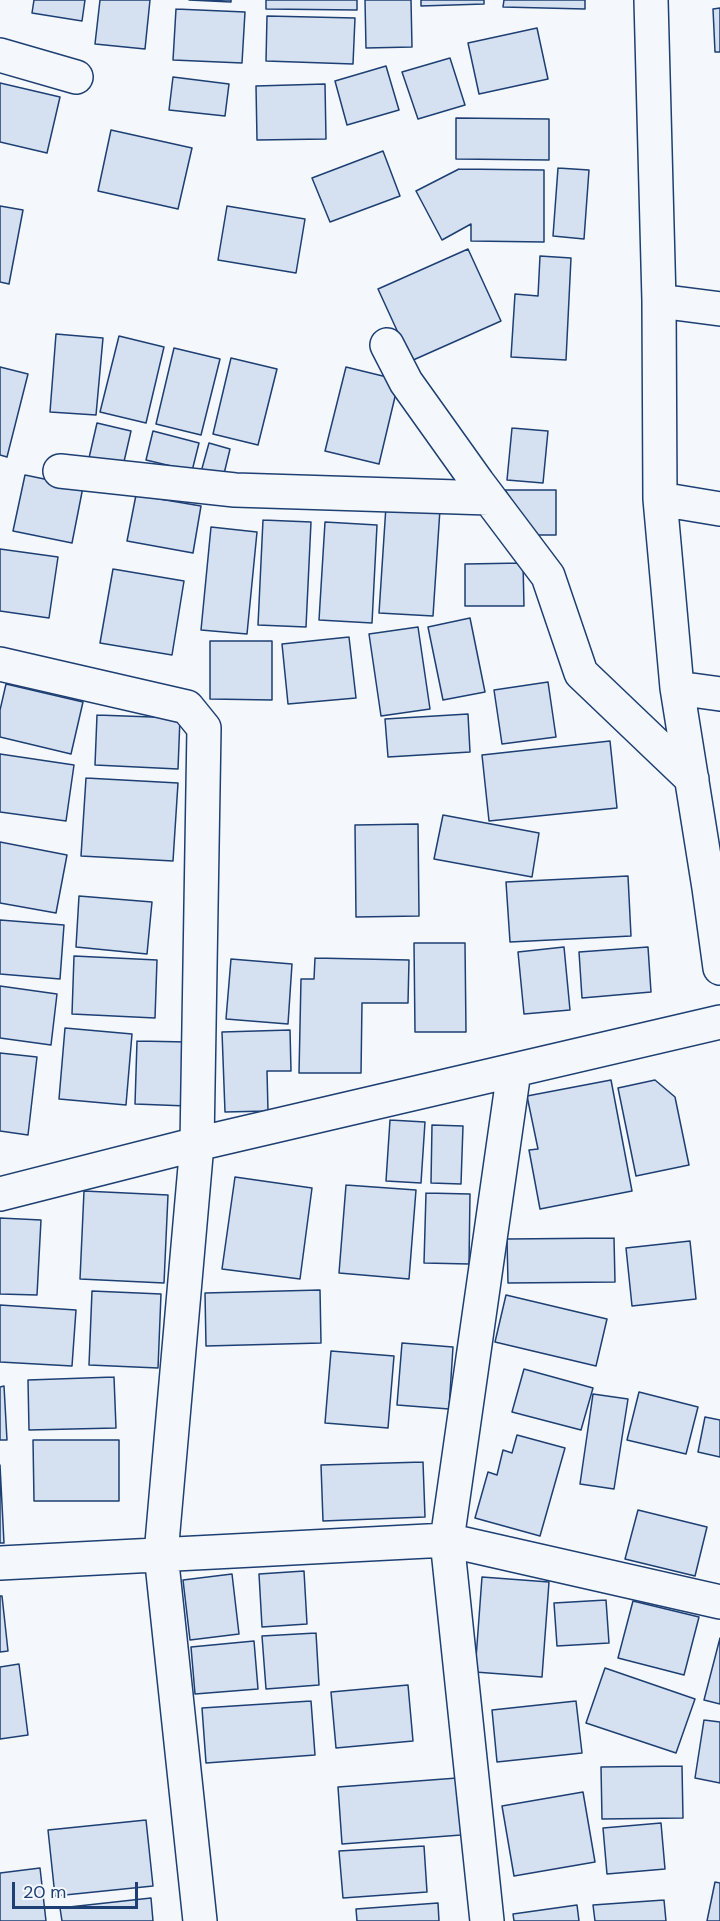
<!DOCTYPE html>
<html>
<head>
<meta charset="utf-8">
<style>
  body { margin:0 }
  #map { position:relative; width:720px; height:1921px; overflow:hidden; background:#f4f7fb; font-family:"DM Sans",sans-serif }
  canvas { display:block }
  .scale { position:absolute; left:12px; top:1882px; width:126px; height:27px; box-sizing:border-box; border:3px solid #1d3f73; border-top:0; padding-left:8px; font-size:18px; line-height:21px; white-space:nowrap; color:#1d3f73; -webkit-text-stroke:4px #f4f7fb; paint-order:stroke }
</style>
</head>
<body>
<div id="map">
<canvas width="720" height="1921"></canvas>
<div class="scale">20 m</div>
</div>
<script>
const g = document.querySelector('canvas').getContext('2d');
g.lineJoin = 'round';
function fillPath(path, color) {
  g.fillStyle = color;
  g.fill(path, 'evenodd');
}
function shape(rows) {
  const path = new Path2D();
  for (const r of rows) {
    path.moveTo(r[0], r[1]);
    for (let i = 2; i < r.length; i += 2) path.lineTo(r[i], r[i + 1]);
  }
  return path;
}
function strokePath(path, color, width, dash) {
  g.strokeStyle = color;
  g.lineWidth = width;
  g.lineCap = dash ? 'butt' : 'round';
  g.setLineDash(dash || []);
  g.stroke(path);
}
const building = shape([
  [34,0,85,0,82,21,32,13,34,0],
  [100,0,150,0,145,49,95,44,100,0],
  [189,0,231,0,231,2,189,0],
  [266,0,357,0,357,10,266,9,266,0],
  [365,0,411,0,412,47,366,48,365,0],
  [421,0,484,0,484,4,421,6,421,0],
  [504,0,585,0,585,9,503,7,504,0],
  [720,8,720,52,715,52,713,9,720,8],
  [176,9,245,12,242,63,173,60,176,9],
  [267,16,355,18,353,64,266,61,267,16],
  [537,28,548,79,479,94,468,43,537,28],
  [450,58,465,105,418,119,402,72,450,58],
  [386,66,399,110,347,125,335,81,386,66],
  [173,77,229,84,225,116,169,110,173,77],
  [0,83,60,97,47,153,0,142,0,83],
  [325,84,326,139,257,140,256,86,325,84],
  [456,118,549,119,549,160,456,159,456,118],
  [111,130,192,148,178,209,98,191,111,130],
  [383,151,400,196,330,222,312,178,383,151],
  [558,168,589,170,584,239,553,236,558,168],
  [459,169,544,170,544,242,471,241,471,224,442,240,416,191,459,169],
  [0,206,23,210,9,284,0,282,0,206],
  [227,206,305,219,296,273,218,260,227,206],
  [468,249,501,321,411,361,378,289,468,249],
  [540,256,571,258,566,360,511,357,515,294,538,296,540,256],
  [56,334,103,338,96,415,50,412,56,334],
  [119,336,164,347,146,423,100,412,119,336],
  [174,348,220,359,201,435,156,424,174,348],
  [231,358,277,369,258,445,213,434,231,358],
  [0,367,28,374,7,457,0,455,0,367],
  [346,367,399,380,379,464,325,451,346,367],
  [97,423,131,431,123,466,89,458,97,423],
  [512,428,548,431,543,483,507,480,512,428],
  [153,431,199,443,192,471,146,460,153,431],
  [209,443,230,449,223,478,201,472,209,443],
  [25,475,83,487,72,543,13,531,25,475],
  [505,490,556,490,556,535,533,535,505,490],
  [136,495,201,506,193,553,127,541,136,495],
  [386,506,440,509,433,616,379,613,386,506],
  [263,520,311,522,306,627,258,625,263,520],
  [325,522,377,525,372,623,319,620,325,522],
  [211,527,257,532,247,634,201,630,211,527],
  [0,549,58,557,49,618,0,611,0,549],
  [523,563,524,606,465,606,465,564,523,563],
  [113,569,184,581,172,655,100,643,113,569],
  [470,618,485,692,443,700,428,627,470,618],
  [418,627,430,709,381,716,369,634,418,627],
  [349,637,356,698,288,704,282,644,349,637],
  [210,641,272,641,272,700,210,699,210,641],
  [548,682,556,737,502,744,494,690,548,682],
  [6,684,83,702,71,754,0,737,0,710,6,684],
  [468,714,470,752,388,757,385,719,468,714],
  [97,715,180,718,178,769,95,765,97,715],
  [610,741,617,808,489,821,482,755,610,741],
  [0,754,74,765,66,821,0,812,0,754],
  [86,778,178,783,173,861,81,856,86,778],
  [443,815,539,833,532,877,434,859,443,815],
  [418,824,419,916,356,917,355,825,418,824],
  [0,842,67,855,56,913,0,903,0,842],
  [628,876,631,936,510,942,506,882,628,876],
  [79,896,152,902,147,954,76,947,79,896],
  [0,920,64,925,60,979,0,974,0,920],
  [414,943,465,943,466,1032,415,1032,414,943],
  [564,947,570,1010,524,1014,518,952,564,947],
  [648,947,651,992,582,998,579,952,648,947],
  [74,956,157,960,155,1018,72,1014,74,956],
  [315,958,409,960,408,1003,362,1003,361,1073,299,1073,301,979,314,979,315,958],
  [231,959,292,964,288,1024,226,1019,231,959],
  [0,986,57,994,51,1045,0,1038,0,986],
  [65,1028,132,1034,126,1105,59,1099,65,1028],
  [290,1030,291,1071,267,1071,268,1111,225,1112,222,1032,290,1030],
  [137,1041,188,1042,187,1106,135,1104,137,1041],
  [0,1053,37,1057,28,1135,0,1131,0,1053],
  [611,1080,632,1191,540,1209,529,1150,538,1149,527,1096,611,1080],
  [655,1080,675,1097,689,1165,636,1176,618,1088,655,1080],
  [390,1120,425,1122,421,1183,386,1181,390,1120],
  [432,1125,463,1126,461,1184,431,1183,432,1125],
  [235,1177,312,1188,300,1279,222,1269,235,1177],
  [346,1185,416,1190,409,1279,339,1273,346,1185],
  [84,1191,168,1195,164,1283,80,1279,84,1191],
  [426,1193,470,1194,469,1264,424,1263,426,1193],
  [0,1218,41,1220,37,1295,0,1294,0,1218],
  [614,1238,615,1282,508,1283,507,1239,614,1238],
  [690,1241,696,1299,632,1306,626,1248,690,1241],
  [320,1290,321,1343,206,1346,205,1293,320,1290],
  [92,1291,161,1294,158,1368,89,1365,92,1291],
  [506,1295,607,1319,596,1366,495,1342,506,1295],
  [0,1305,76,1310,72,1366,0,1362,0,1305],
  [402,1343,453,1347,449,1409,397,1405,402,1343],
  [331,1351,394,1356,388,1428,325,1423,331,1351],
  [524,1369,593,1388,581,1430,512,1412,524,1369],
  [114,1377,116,1428,29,1430,28,1380,114,1377],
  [4,1386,7,1440,0,1440,0,1387,4,1386],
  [639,1392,698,1407,686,1454,627,1440,639,1392],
  [593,1394,628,1399,614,1489,580,1484,593,1394],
  [705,1417,720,1420,720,1457,698,1452,705,1417],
  [517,1435,565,1448,540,1536,475,1518,488,1472,497,1475,503,1450,512,1453,517,1435],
  [33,1440,119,1440,119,1501,34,1501,33,1440],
  [423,1462,425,1517,323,1521,321,1465,423,1462],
  [0,1465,4,1543,0,1543,0,1465],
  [638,1510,707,1527,695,1576,625,1559,638,1510],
  [304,1571,307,1624,262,1627,259,1574,304,1571],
  [232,1574,239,1634,190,1640,183,1580,232,1574],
  [482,1577,549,1582,542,1677,475,1672,482,1577],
  [0,1596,2,1596,8,1651,0,1652,0,1596],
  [606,1600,609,1643,557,1646,554,1603,606,1600],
  [633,1601,699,1617,684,1675,618,1658,633,1601],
  [316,1633,319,1685,266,1689,262,1636,316,1633],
  [720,1638,720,1704,704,1700,720,1638],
  [254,1641,258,1689,195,1694,191,1647,254,1641],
  [19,1664,28,1735,0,1739,0,1667,19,1664],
  [605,1668,695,1699,676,1753,586,1723,605,1668],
  [408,1685,413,1741,336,1748,331,1692,408,1685],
  [311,1701,315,1755,206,1763,202,1708,311,1701],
  [576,1701,582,1753,497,1762,492,1710,576,1701],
  [704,1720,720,1722,720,1783,695,1778,704,1720],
  [682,1766,683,1818,602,1819,601,1767,682,1766],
  [457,1778,461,1835,342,1844,338,1787,457,1778],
  [583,1792,595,1862,514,1876,502,1806,583,1792],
  [146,1820,153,1886,55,1896,48,1830,146,1820],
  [661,1823,665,1869,607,1874,603,1828,661,1823],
  [424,1846,427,1892,343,1898,339,1851,424,1846],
  [40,1868,46,1921,0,1921,0,1873,40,1868],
  [715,1882,720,1883,720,1921,707,1921,715,1882],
  [151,1898,153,1921,62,1921,60,1908,151,1898],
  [664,1900,666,1921,595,1921,593,1905,664,1900],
  [438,1903,439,1921,357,1921,356,1909,438,1903],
  [577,1905,579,1921,514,1921,513,1914,577,1905]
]);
fillPath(building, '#d5e0f0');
strokePath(building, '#1d3f73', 1.5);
const minor = shape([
  [651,0,659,301,660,499,677,688,709,888,720,968],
  [0,55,76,77],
  [659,301,720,309],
  [387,345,406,382,478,483,548,576,581,673,692,779],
  [60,471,235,490,489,498],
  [660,499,720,509],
  [0,664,187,707,204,728,197,1144,161,1554,200,1921],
  [677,688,720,694],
  [0,1194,197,1144,720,1022],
  [0,1563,447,1540,720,1602],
  [487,1921,447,1540,514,1071]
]);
strokePath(minor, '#1d3f73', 36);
strokePath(minor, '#f4f7fb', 33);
</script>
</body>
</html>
